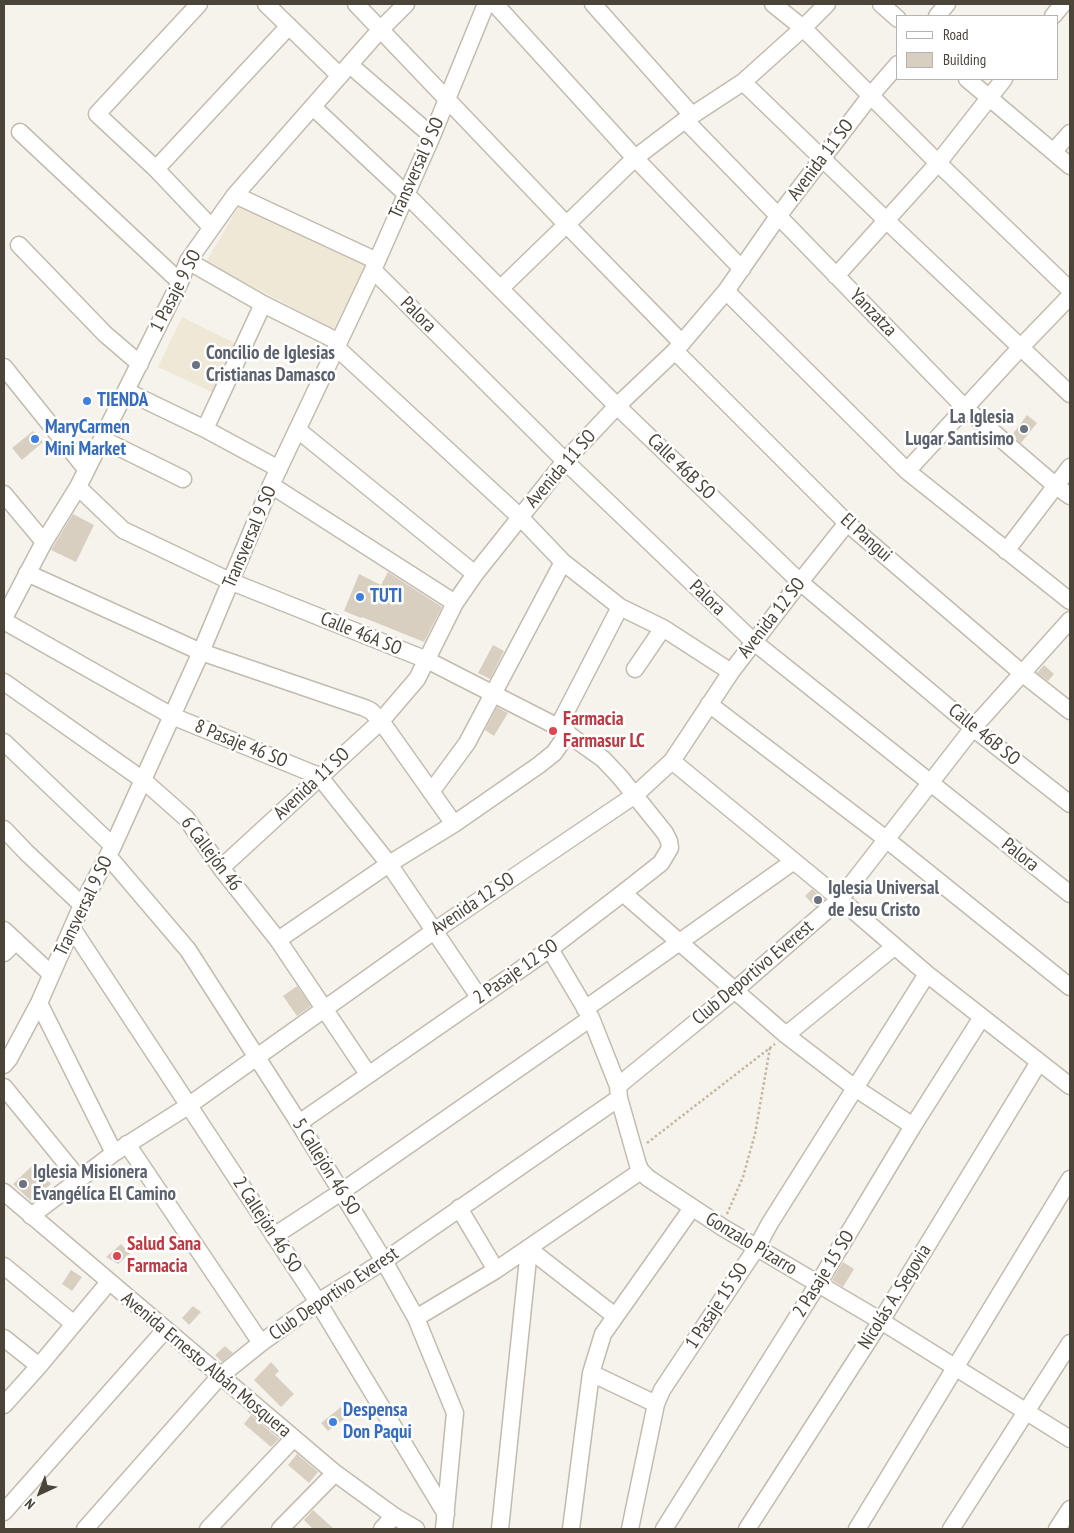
<!DOCTYPE html>
<html>
<head>
<meta charset="utf-8">
<style>
  body { margin:0 }
  #map { position:relative; width:1074px; height:1533px; overflow:hidden; background:#f6f3ec; font-family:"PT Sans Narrow",sans-serif }
  canvas { display:block }
  .frame { position:absolute; inset:0; border:5px solid #4b4439; pointer-events:none }
  .legend { position:absolute; left:896px; top:15px; width:162px; height:65px; box-sizing:border-box; background:#fff; border:1px solid #b7b4b0; margin:0; padding:6px 9px; list-style:none; font-size:15px; color:#4b4439 }
  .legend li { display:flex; align-items:center; gap:10px; height:25px }
  .legend b { width:25px; border:1px solid #b7b4b0 }
  .north { position:absolute; left:15px; top:1468px; width:50px; height:50px; -webkit-text-stroke:4px #fff; paint-order:stroke; rotate:223deg; font-size:14px; font-weight:700; line-height:20px; text-align:center; color:#4b4439 }
  .north::after { content:''; display:block; margin:auto; width:18px; height:22px; background:#4b4439; clip-path:polygon(50% 0,100% 100%,50% 72%,0 100%) }
</style>
</head>
<body>
<div id="map">
<canvas width="1074" height="1533"></canvas>
<div class="frame"></div>
<ul class="legend">
<li><b style="height:6px;background:#fff"></b>Road</li>
<li><b style="height:14px;background:#d8cfc1"></b>Building</li>
</ul>
<div class="north">N</div>
</div>
<script>
const g = document.querySelector('canvas').getContext('2d');
g.lineJoin = 'round';
function fillPath(path, color) {
  g.fillStyle = color;
  g.fill(path, 'evenodd');
}
function shape(rows) {
  const path = new Path2D();
  for (const r of rows) {
    path.moveTo(r[0], r[1]);
    for (let i = 2; i < r.length; i += 2) path.lineTo(r[i], r[i + 1]);
  }
  return path;
}
function strokePath(path, color, width, dash) {
  g.strokeStyle = color;
  g.lineWidth = width;
  g.lineCap = dash ? 'butt' : 'round';
  g.setLineDash(dash || []);
  g.stroke(path);
}
function label(font, color, halo, rows, align = 'center') {
  g.font = font + ' "PT Sans Narrow",sans-serif';
  g.lineWidth = 5;
  g.setLineDash([]);
  g.textBaseline = 'middle';
  g.strokeStyle = halo;
  g.fillStyle = color;
  for (const [text, x, y, turn = 0] of rows) {
    g.save();
    g.translate(x, y);
    g.rotate((+turn || 0) * Math.PI / 180);
    g.textAlign = isNaN(turn) ? turn : align;
    if (halo) g.strokeText(text, 0, 0);
    g.fillText(text, 0, 0);
    g.restore();
  }
}
fillPath(shape([
  [240,204,368,260,334,329,206,262],
  [182,317,239,345,216,394,158,367]
]), '#efe8d6');
fillPath(shape([
  [1027,415,1037,423,1021,443,1012,435],
  [33,431,43,442,22,460,12,448],
  [73,514,94,525,76,562,51,550],
  [388,572,442,607,424,642,362,617,361,618,344,611,359,574,381,585],
  [493,645,504,651,490,679,478,673],
  [1044,665,1054,674,1048,681,1037,673],
  [497,707,508,713,494,736,485,730],
  [812,889,824,899,816,907,805,896],
  [297,986,311,1006,297,1016,283,996],
  [33,1165,51,1184,31,1201,13,1184],
  [121,1244,130,1254,118,1264,106,1257],
  [843,1262,854,1269,843,1287,832,1280],
  [71,1270,82,1277,72,1291,62,1284],
  [193,1306,201,1312,189,1325,182,1318],
  [225,1346,233,1353,222,1362,215,1355],
  [271,1362,279,1371,275,1375,294,1394,281,1407,254,1380],
  [341,1407,348,1416,328,1431,321,1423],
  [251,1415,279,1439,271,1447,244,1424],
  [297,1454,318,1472,309,1483,288,1465],
  [313,1510,334,1529,313,1529,304,1520]
]), '#d8cfc1');
const minor = shape([
  [199,4,97,114,156,169,211,227],
  [266,4,340,76],
  [356,4,566,224,682,343],
  [495,4,635,158,742,269],
  [593,4,692,115],
  [773,4,803,28,938,163,1070,290],
  [881,4,898,19],
  [937,16,947,4],
  [1053,16,1063,4],
  [350,65,432,136],
  [967,79,1070,166],
  [743,82,887,221,1070,394],
  [313,107,406,194,617,406,800,582,973,728,1070,804],
  [685,120,965,408,1056,486,1070,496],
  [20,132,180,282],
  [1054,151,1070,133],
  [156,169,289,26],
  [235,195,377,261],
  [19,245,105,334,140,364],
  [188,261,263,304,339,342],
  [373,270,565,461,754,642,1070,894],
  [836,276,938,163,1004,79],
  [501,288,635,158,685,120,743,82,803,28,827,4],
  [726,291,907,471,1070,601],
  [337,348,520,517,563,562,620,607,663,628,731,672],
  [675,351,847,523,1023,674,1070,711],
  [4,367,86,469],
  [126,391,205,429,279,469],
  [205,429,263,304],
  [298,430,475,574],
  [102,439,183,479],
  [907,471,1021,347,1070,296],
  [271,485,455,603],
  [78,487,123,530,232,582,427,660,558,727,603,759,620,777,665,833,669,841,670,848,661,863,623,893,550,949,299,1123],
  [4,494,44,542],
  [1006,551,1070,467],
  [27,573,201,652,365,708,371,711,381,721,454,824],
  [4,618,44,542,78,487,180,282,188,261,235,195,380,30,406,4],
  [4,621,172,716,319,776,389,864,479,997],
  [635,669,663,628],
  [4,682,143,780,186,818,221,868,278,940,368,1074],
  [709,704,886,839,1070,987],
  [558,727,620,607],
  [4,742,113,846],
  [672,761,840,899,927,974,1070,1086],
  [431,792,467,743,563,562],
  [4,829,27,853,82,905],
  [108,856,188,950,299,1123,384,1261,416,1318,455,1413,444,1529],
  [221,868,381,721,417,679,455,603,475,574,565,461,617,406,675,351,726,291,779,215,871,95,898,64],
  [623,893,786,1035,855,1088,913,1126],
  [72,928,318,1302,446,1514],
  [4,930,51,974],
  [278,940,389,864,454,824,539,765,554,753,568,733],
  [550,949,591,1018,618,1086,619,1098,638,1165,641,1171,648,1178,722,1227,881,1321,1070,1439],
  [4,953,16,941],
  [39,1003,114,1153],
  [585,1009,794,861],
  [786,1035,894,947],
  [4,1065,9,1059,39,1003,82,905,113,846,201,652,271,485,373,270,432,136,486,4],
  [618,1086,734,991,840,899,973,728,1070,620],
  [4,1087,79,1179],
  [127,1144,261,1343],
  [4,1192,335,1473,394,1516,416,1529],
  [459,1208,496,1270],
  [31,1216,114,1153,188,1106,434,931,635,795,672,761,731,672,800,582,847,523],
  [274,1236,341,1192,591,1018],
  [529,1249,615,1316],
  [4,1266,74,1324],
  [416,1318,496,1270,641,1171],
  [4,1338,39,1366],
  [591,1373,656,1404],
  [4,1405,39,1366,109,1282],
  [4,1512,165,1330],
  [85,1529,220,1376,261,1343,318,1302,384,1261,619,1098],
  [208,1529,293,1439],
  [280,1529,335,1473],
  [382,1529,394,1516],
  [500,1529,529,1249],
  [571,1529,591,1373,603,1334,692,1208],
  [630,1529,656,1404,662,1390,757,1247,770,1223,927,974],
  [664,1529,818,1284,913,1126,982,1017],
  [747,1529,881,1321,1039,1062],
  [857,1529,1070,1179],
  [951,1529,1070,1343],
  [1057,1529,1070,1509]
]);
strokePath(minor, '#c2bbae', 19);
strokePath(shape([
  [647,1143,775,1044],
  [727,1214,743,1177,755,1134,770,1048]
]), '#c4b79f', 2.5, [2.5, 2.5]);
strokePath(minor, '#fff', 16);
for (const [x, y, r, color] of [
  [196,365,5,"#6b7280"],
  [87,401,5,"#3f7fe0"],
  [1024,429,5,"#6b7280"],
  [35,439,5,"#3f7fe0"],
  [360,597,5,"#3f7fe0"],
  [553,731,5,"#e0444e"],
  [818,900,5,"#6b7280"],
  [23,1184,5,"#6b7280"],
  [117,1256,5,"#e0444e"],
  [333,1422,5,"#3f7fe0"]
]) {
  const dot = new Path2D();
  dot.arc(x, y, r, 0, 2 * Math.PI);
  g.fillStyle = color;
  g.fill(dot);
  strokePath(dot, '#fff', 2);
}
label('19px', '#4b4439', '#fff', [
  ["Avenida 11 SO",821,160,-53],
  ["Transversal 9 SO",417,168,-66],
  ["1 Pasaje 9 SO",176,291,-63],
  ["Yanzatza",873,313,46],
  ["Palora",418,315,45],
  ["Calle 46B SO",681,467,44],
  ["Avenida 11 SO",561,469,-49],
  ["Transversal 9 SO",250,537,-67],
  ["El Pangui",866,538,42],
  ["Palora",707,598,44],
  ["Avenida 12 SO",772,618,-52],
  ["Calle 46A SO",361,634,22],
  ["Calle 46B SO",984,735,39],
  ["8 Pasaje 46 SO",241,744,22],
  ["Avenida 11 SO",312,784,-43],
  ["6 Callejón 46",211,854,53],
  ["Palora",1020,855,38],
  ["Avenida 12 SO",473,904,-34],
  ["Transversal 9 SO",84,906,-64],
  ["2 Pasaje 12 SO",516,972,-35],
  ["Club Deportivo Everest",753,973,-40],
  ["5 Callejón 46 SO",326,1167,58],
  ["2 Callejón 46 SO",267,1225,57],
  ["Gonzalo Pizarro",751,1244,31],
  ["2 Pasaje 15 SO",824,1274,-58],
  ["Club Deportivo Everest",334,1294,-34],
  ["Nicolás A. Segovia",895,1297,-58],
  ["1 Pasaje 15 SO",717,1306,-57],
  ["Avenida Ernesto Albán Mosquera",206,1365,40]
]);
label('bold 19px', '#5b616d', '#fff', [
  ["Concilio de Iglesias",206,354],
  ["Cristianas Damasco",206,376],
  ["La Iglesia",1014,418,"right"],
  ["Lugar Santisimo",1014,440,"right"],
  ["Iglesia Universal",828,889],
  ["de Jesu Cristo",828,911],
  ["Iglesia Misionera",33,1173],
  ["Evangélíca El Camino",33,1195]
], 'left');
label('bold 19px', '#366cbe', '#fff', [
  ["TIENDA",97,401],
  ["MaryCarmen",45,428],
  ["Mini Market",45,450],
  ["TUTI",370,597],
  ["Despensa",343,1411],
  ["Don Paqui",343,1433]
], 'left');
label('bold 19px', '#be3a42', '#fff', [
  ["Farmacia",563,720],
  ["Farmasur LC",563,742],
  ["Salud Sana",127,1245],
  ["Farmacia",127,1267]
], 'left');
</script>
</body>
</html>
